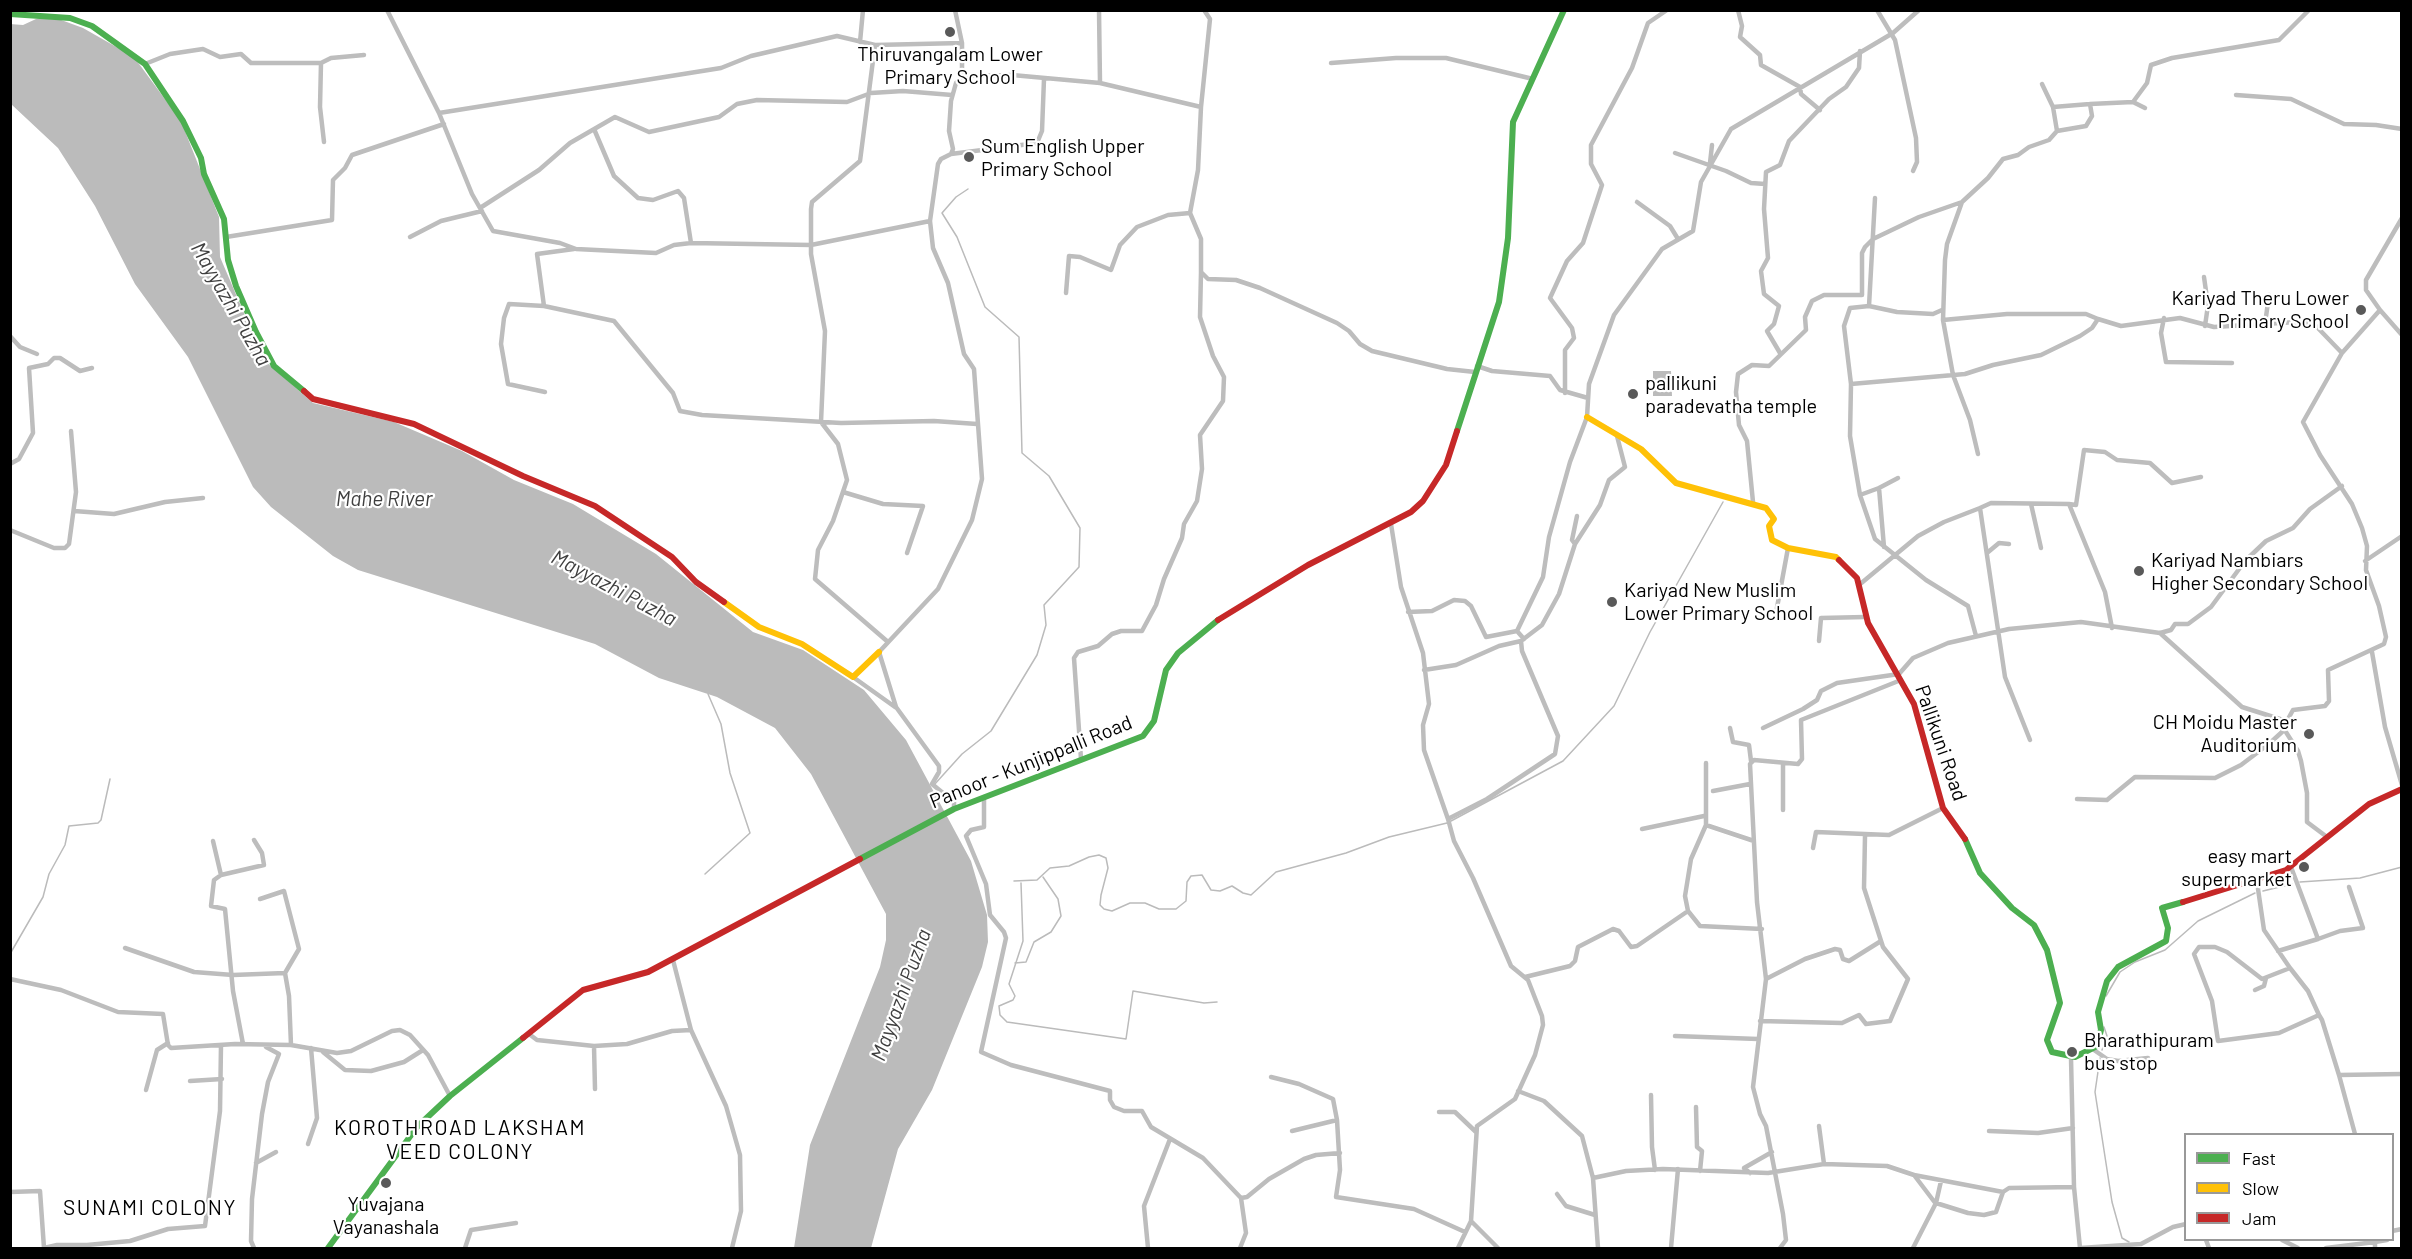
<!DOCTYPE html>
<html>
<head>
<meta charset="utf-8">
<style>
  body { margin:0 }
  #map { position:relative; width:2412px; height:1259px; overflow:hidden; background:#fff; font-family:Barlow,sans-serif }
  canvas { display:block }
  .frame { position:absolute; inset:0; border:12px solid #000; pointer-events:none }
  .legend { position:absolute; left:2184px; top:1133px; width:210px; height:108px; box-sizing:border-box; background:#fff; border:2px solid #999; margin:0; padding:8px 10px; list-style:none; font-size:18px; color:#000 }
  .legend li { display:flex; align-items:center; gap:12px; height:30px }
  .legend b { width:30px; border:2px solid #999 }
</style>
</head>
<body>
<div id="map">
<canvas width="2412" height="1259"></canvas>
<div class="frame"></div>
<ul class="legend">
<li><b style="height:8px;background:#4caf50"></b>Fast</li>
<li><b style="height:8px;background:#ffc107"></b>Slow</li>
<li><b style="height:8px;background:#c62828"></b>Jam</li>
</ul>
</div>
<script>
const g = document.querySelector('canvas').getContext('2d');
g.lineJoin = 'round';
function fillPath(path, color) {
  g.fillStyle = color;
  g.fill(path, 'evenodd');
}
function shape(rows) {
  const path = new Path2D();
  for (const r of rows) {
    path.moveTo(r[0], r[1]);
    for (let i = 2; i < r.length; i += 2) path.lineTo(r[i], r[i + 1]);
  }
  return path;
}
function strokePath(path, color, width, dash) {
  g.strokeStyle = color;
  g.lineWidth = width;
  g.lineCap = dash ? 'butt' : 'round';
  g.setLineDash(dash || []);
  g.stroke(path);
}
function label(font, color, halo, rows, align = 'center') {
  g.font = font + ' Barlow,sans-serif';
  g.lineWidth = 4.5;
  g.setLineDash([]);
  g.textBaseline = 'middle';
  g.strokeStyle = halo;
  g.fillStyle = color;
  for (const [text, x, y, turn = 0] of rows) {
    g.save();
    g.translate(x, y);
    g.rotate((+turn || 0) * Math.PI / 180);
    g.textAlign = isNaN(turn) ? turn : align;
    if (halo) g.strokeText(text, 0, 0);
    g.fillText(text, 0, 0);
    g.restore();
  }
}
fillPath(shape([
  [53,17,83,28,134,57,181,121,219,217,220,257,264,360,313,403,394,422,462,451,514,480,573,504,656,554,753,632,803,650,864,690,906,740,971,861,987,915,988,942,982,967,932,1090,898,1149,871,1248,794,1248,810,1145,880,967,886,940,886,914,811,774,775,728,717,697,659,678,595,644,358,570,333,556,271,507,253,487,188,357,135,284,95,206,58,148,11,104,10,24,23,25,36,19],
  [1653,371,1671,371,1672,396,1653,396]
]), '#bbb');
strokePath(shape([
  [934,785,962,754,991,731,1037,655,1046,625,1044,605,1079,567,1080,528,1049,476,1022,453,1019,337,985,307,957,237,942,213,956,197,968,189],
  [1451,821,1563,761,1614,706,1650,632,1723,502],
  [705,874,750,833,730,773,721,724,708,694],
  [1014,881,1037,880,1050,868,1069,866,1089,857,1099,855,1106,858,1108,868,1101,895,1100,905,1104,909,1112,911,1130,903,1145,903,1159,909,1176,909,1186,901,1187,882,1191,876,1202,875,1211,890,1220,891,1232,886,1243,893,1251,895,1276,872,1346,853,1389,837,1447,823],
  [2300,882,2360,878,2402,867],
  [1021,883,1023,941,1009,984,1015,996,1013,1000,999,1006,1000,1015,1007,1022,1126,1039,1133,991,1204,1003,1217,1002],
  [2263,891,2292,884],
  [10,954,43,897,49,874,65,845,69,826,98,823,101,820,110,779],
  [1015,963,1026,962,1034,942,1051,932,1061,916,1058,899,1043,877],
  [2106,996,2120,972,2135,962,2165,950,2198,921,2255,893],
  [2102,1050,2107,1036,2104,1027],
  [2100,1058,2095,1092,2112,1202,2122,1238,2129,1242]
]), '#bbb', 1.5);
strokePath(shape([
  [387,10,439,113,472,194,493,231,560,243,576,249,656,253,674,245,691,243,811,245,930,221],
  [955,10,962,43,962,76,1012,75,1100,83,1201,107,1198,170,1190,213,1201,239,1201,272,1208,279,1236,280,1260,288,1337,323,1349,331,1360,344,1372,351,1447,369,1475,372],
  [1099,10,1100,83],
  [1738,10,1742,26,1740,37,1760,55,1761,65,1800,87,1801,94,1820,110],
  [1877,10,1895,40,1916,138,1917,162,1913,171],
  [860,42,863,10],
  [875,45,860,161,812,202,811,209,811,254,825,331,821,422,838,444,847,480,833,521,818,550,815,579,888,642],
  [321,63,320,107,324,142],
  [1331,63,1396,58,1446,58,1533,79],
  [145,64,170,54,203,49,220,57,241,54,251,63,321,63,331,58,364,55],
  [2042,84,2053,107,2057,131],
  [2236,95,2291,99,2344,124,2376,125,2402,129],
  [2133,102,2145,108],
  [1201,107,1210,19,1204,10],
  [2053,107,2090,104],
  [439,113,721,68,751,56,837,36,875,45,962,43],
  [594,129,614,176,638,198,653,200,678,191,684,198,691,243],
  [1675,153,1726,171,1751,183,1765,184],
  [951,154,1037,143,1042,131,1044,79],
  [1710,163,1712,145],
  [1637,202,1670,226,1678,239],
  [480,208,539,170,570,143,615,117,649,132,719,117,737,104,757,100,847,102,871,93,903,91,952,95],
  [226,237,332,220,333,180,345,168,352,155,444,124],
  [410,237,441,221,482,211],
  [574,249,537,254,544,306,614,321,673,393,680,411,702,415,841,423,934,421,977,424],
  [2204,277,2208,305,2205,326],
  [1066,293,1069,256,1080,257,1111,270,1120,245,1137,227,1168,215,1190,213],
  [544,306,509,304,504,318,501,344,508,384,545,392],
  [1869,306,1875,198],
  [2380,310,2402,335],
  [2164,318,2161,333,2166,362,2232,363],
  [1943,320,1945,260,1947,244,1962,202],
  [2265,324,2269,295],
  [10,336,20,347,37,354],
  [1780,353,1767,331,1774,324,1779,306,1764,294,1761,271,1768,258,1764,209,1766,172,1780,165,1789,141,1829,99,1846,87,1859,68,1860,51],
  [1477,366,1492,371,1550,376,1560,390,1588,398],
  [1851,384,1844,326,1850,308,1869,306,1897,312,1933,314,1942,310],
  [1565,393,1565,350,1574,338,1572,328,1550,298,1567,261,1583,243,1602,185,1591,164,1591,145,1632,68,1648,23,1667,10],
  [1978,454,1970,420,1953,375,1943,320,2007,314,2086,314,2098,319],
  [10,464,19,459,33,433,29,368,48,364,54,358,60,358,80,371,92,368],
  [1879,488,1898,478],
  [843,492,883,504,923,506,907,553],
  [1860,495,1879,488,1884,547],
  [1753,502,1747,441,1739,425,1736,392,1738,374,1752,365,1769,366,1806,330,1805,317,1812,301,1824,295,1862,295,1862,253,1865,247,1873,239,1919,217,1962,202,1988,178,2003,159,2018,155,2029,147,2049,140,2057,131,2086,126,2092,116,2090,104,2133,102,2147,83,2151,65,2172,58,2279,40,2309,10],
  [2031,504,2041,548],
  [2069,504,2076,505,2084,450,2105,452,2117,460,2150,463,2172,483,2201,477],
  [74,511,114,514,165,502,203,498],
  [1391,524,1401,587,1423,653,1429,704,1423,725,1424,750,1448,819,1487,799,1555,754,1558,736,1522,651,1521,641,1542,625,1559,594,1575,544,1600,505,1609,480,1625,467,1617,436],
  [10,530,54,548,65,548,69,544,76,492,71,431],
  [1575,544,1572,540,1577,516],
  [1987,553,1999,543,2009,544],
  [2365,561,2402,536],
  [1859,585,1918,536,1944,522,1980,508],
  [1408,612,1432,611,1454,600,1465,601,1471,606,1486,637,1517,631,1524,639],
  [1776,613,1788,548],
  [1517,631,1543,577,1549,537,1570,462,1587,417,1589,384,1614,315,1662,249,1693,231,1701,182,1731,129,1893,33,1919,10],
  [2160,633,2242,707,2283,720,2288,719,2293,710,2325,706,2329,701,2328,670,2384,644,2386,637,2379,606,2366,570,2367,546,2362,528,2352,504,2320,455,2303,422,2342,353,2380,310,2366,290,2366,280,2402,218],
  [1976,636,1968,606,1926,580,1875,539,1860,495,1850,436,1851,384,1965,374,1993,365,2041,355,2080,336,2092,328,2098,319,2121,326,2180,318,2214,327,2297,322,2310,323,2315,325,2342,353],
  [1819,641,1821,618,1865,617],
  [2372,652,2385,727,2402,785],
  [1424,670,1456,665,1499,646,1521,641],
  [853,677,895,707],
  [1730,728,1733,742,1749,745,1751,761],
  [1763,728,1803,709,1817,700,1821,691,1837,683,1899,674,1913,658,1948,643,2009,629,2081,622,2160,633,2171,630,2175,624,2188,624,2211,607,2245,561,2266,541,2293,528,2310,509,2342,486],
  [2284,729,2298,751,2301,761,2307,793,2307,822,2327,837],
  [2030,740,2005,677,1980,508,1991,503,2069,504,2105,592,2112,628],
  [1081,759,1074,658,1078,652,1098,646,1112,634,1121,631,1142,631,1156,605,1164,579,1182,538,1184,524,1197,501,1202,469,1200,435,1223,401,1224,377,1213,356,1200,317,1201,272],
  [1706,763,1706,825,1691,859,1685,896,1688,911,1700,926,1762,929],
  [1713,791,1750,784],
  [984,797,984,827,971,830,966,836,986,884,990,915,1004,932,1006,938,981,1052,1011,1065,1110,1091,1110,1100,1114,1107,1124,1111,1142,1111,1151,1127,1203,1158,1241,1198,1247,1197,1269,1179,1304,1159,1316,1155,1340,1153],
  [2077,799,2107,800,2135,777,2215,778,2241,765,2270,743,2282,732,2288,719],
  [954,809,954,802,932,784,939,772,939,766,896,707,879,652,938,589,972,520,982,479,974,369,964,354,948,283,933,248,930,221,938,164,941,159,951,154,953,149,949,131,951,101,956,83,962,76],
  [1783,810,1783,763],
  [1448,819,1454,841,1473,878,1511,966,1528,980,1542,1016,1543,1025,1535,1055,1515,1099,1477,1126,1471,1221,1458,1248],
  [1706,825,1754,841],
  [1642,829,1704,816],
  [213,841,221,875,214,880,211,906,225,909,233,991,243,1044],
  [1813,848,1816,832,1889,835,1943,808],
  [2291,867,2318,939,2340,931,2363,928,2349,887],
  [221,875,264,865,262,853,254,840],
  [2257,882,2264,930,2290,968],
  [260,899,284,891,299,949,285,973],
  [125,948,194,972,233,975,285,973,289,996,291,1045],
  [2278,951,2318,939],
  [673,960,691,1030,726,1106,740,1155,741,1211,732,1248],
  [1525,977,1570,966,1575,961,1578,947,1613,929,1619,931,1631,947,1637,946,1688,911],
  [10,979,61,990,118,1012,163,1014,168,1045,171,1048,235,1044,291,1045,337,1053,351,1051,392,1031,400,1030,410,1035,428,1055,450,1096],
  [1766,979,1805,959,1835,949,1840,950,1843,959,1849,961,1881,941],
  [2255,990,2264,986,2266,978],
  [2319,1015,2279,1033,2218,1041,2212,1001,2194,954,2199,947,2215,947,2227,952,2262,979,2290,968,2308,991,2319,1015,2322,1020,2339,1075,2402,1074],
  [1760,1021,1842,1023,1859,1015,1866,1024,1890,1021,1908,979,1883,947,1864,888,1865,836],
  [529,1034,537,1040,594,1046,627,1044,672,1031,691,1030],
  [1675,1036,1758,1039],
  [594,1046,595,1089],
  [2094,1050,2107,1059,2118,1061,2148,1058],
  [323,1052,345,1070,371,1071,404,1062,423,1050],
  [2071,1058,2074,1187,2080,1248,2141,1244,2173,1227,2186,1224],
  [2339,1075,2355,1134],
  [1271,1077,1299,1084,1333,1099,1337,1120,1340,1170,1336,1197,1414,1209,1465,1232],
  [190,1081,222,1079],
  [146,1090,157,1050,168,1043],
  [1518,1091,1544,1101,1582,1136,1593,1178,1598,1248],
  [1651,1095,1652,1147,1655,1170],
  [1696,1107,1697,1147,1702,1151,1700,1171],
  [1439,1112,1455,1112,1476,1132],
  [1819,1126,1824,1164],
  [1292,1131,1337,1120],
  [1989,1131,2038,1133,2073,1128],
  [308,1144,317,1118,311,1048],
  [256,1163,276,1152],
  [1750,1173,1744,1168,1772,1152],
  [1914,1175,2003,1192],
  [1593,1178,1626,1171,1663,1169,1768,1173,1824,1164,1887,1166,1914,1175,1936,1204],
  [10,1192,40,1191,44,1248],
  [1557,1194,1566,1206,1595,1215],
  [1936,1203,1941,1181],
  [1471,1221,1498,1248],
  [2392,1231,2402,1229],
  [2206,1240,2209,1248],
  [2282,1240,2298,1248],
  [44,1248,57,1245,87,1245,130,1241,168,1229,205,1226,220,1111,221,1045],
  [254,1248,251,1241,252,1199,262,1114,268,1082,279,1054,266,1047],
  [465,1248,471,1230,516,1223],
  [1148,1248,1144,1206,1170,1139],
  [1240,1248,1246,1233,1241,1198],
  [1671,1248,1678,1169],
  [1780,1248,1786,1240,1783,1214,1766,1126,1760,1114,1753,1087,1766,979,1757,902,1750,764,1754,760,1798,764,1802,759,1801,720,1901,680],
  [1913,1248,1936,1203,1968,1213,1984,1215,1996,1212,2003,1192,2009,1188,2074,1187],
  [2326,1248,2375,1242],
  [2375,1248,2375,1242,2387,1240]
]), '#bdbdbd', 4.5);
strokePath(shape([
  [10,14,70,18,92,26,145,64,183,121,201,158,204,174,224,219,228,260,236,286,256,332,274,366,304,391],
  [1457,431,1499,302,1508,238,1513,122,1564,10],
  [1965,839,1980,873,2012,908,2034,925,2047,950,2060,1003,2047,1040,2052,1052,2075,1057,2097,1046,2101,1030,2098,1012,2107,981,2118,967,2166,941,2168,928,2162,908,2183,902],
  [860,859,954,809,1143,736,1154,721,1166,670,1178,653,1218,620],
  [328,1248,417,1127,450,1096,523,1038]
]), '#4caf50', 6);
strokePath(shape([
  [1587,417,1641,449,1676,483,1766,508,1774,519,1769,526,1772,540,1788,548,1836,557,1839,560],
  [724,602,759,627,802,644,853,677,879,652]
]), '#ffc107', 6);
strokePath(shape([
  [304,391,313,399,414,424,523,476,595,506,672,557,696,582,724,602],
  [1839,560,1857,578,1868,623,1914,704,1943,808,1965,839],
  [1218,620,1308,565,1411,512,1423,501,1446,465,1457,431],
  [2183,902,2286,870,2369,804,2402,789],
  [523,1038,583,990,648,972,860,859]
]), '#c62828', 6);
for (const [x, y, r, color] of [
  [950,32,6,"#595959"],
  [969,157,6,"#595959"],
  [2361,310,6,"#595959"],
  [1633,394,6,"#595959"],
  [2139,571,6,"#595959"],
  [1612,602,6,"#595959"],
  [2309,734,6,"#595959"],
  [2304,867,6,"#595959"],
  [2072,1052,6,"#595959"],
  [386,1183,6,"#595959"]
]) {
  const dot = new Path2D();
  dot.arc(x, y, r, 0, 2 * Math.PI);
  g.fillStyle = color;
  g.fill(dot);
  strokePath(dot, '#fff', 2);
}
label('20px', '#000', '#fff', [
  ["Thiruvangalam Lower",950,54,"center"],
  ["Primary School",950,77,"center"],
  ["Sum English Upper",981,146],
  ["Primary School",981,169],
  ["Kariyad Theru Lower",2349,298,"right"],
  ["Primary School",2349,321,"right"],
  ["pallikuni",1645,383],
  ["paradevatha temple",1645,406],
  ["Kariyad Nambiars",2151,560],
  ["Higher Secondary School",2151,583],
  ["Kariyad New Muslim",1624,590],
  ["Lower Primary School",1624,613],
  ["CH Moidu Master",2297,722,"right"],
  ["Auditorium",2297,745,"right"],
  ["easy mart",2292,856,"right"],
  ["supermarket",2292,879,"right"],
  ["Bharathipuram",2084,1040],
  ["bus stop",2084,1063],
  ["Yuvajana",386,1204,"center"],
  ["Vayanashala",386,1227,"center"]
], 'left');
label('20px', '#000', '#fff', [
  ["Pallikuni Road",1941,743,71],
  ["Panoor - Kunjippalli Road",1031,762,-22]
]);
label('italic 21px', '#3f3f3f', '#fff', [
  ["Mayyazhi Puzha",231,304,60],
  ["Mahe River",384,499],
  ["Mayyazhi Puzha",614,588,28],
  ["Mayyazhi Puzha",901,995,-70]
]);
g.letterSpacing = '1.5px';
label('21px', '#000', '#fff', [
  ["KOROTHROAD LAKSHAM",460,1128],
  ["VEED COLONY",460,1152],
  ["SUNAMI COLONY",150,1208]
]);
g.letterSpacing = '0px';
</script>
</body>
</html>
